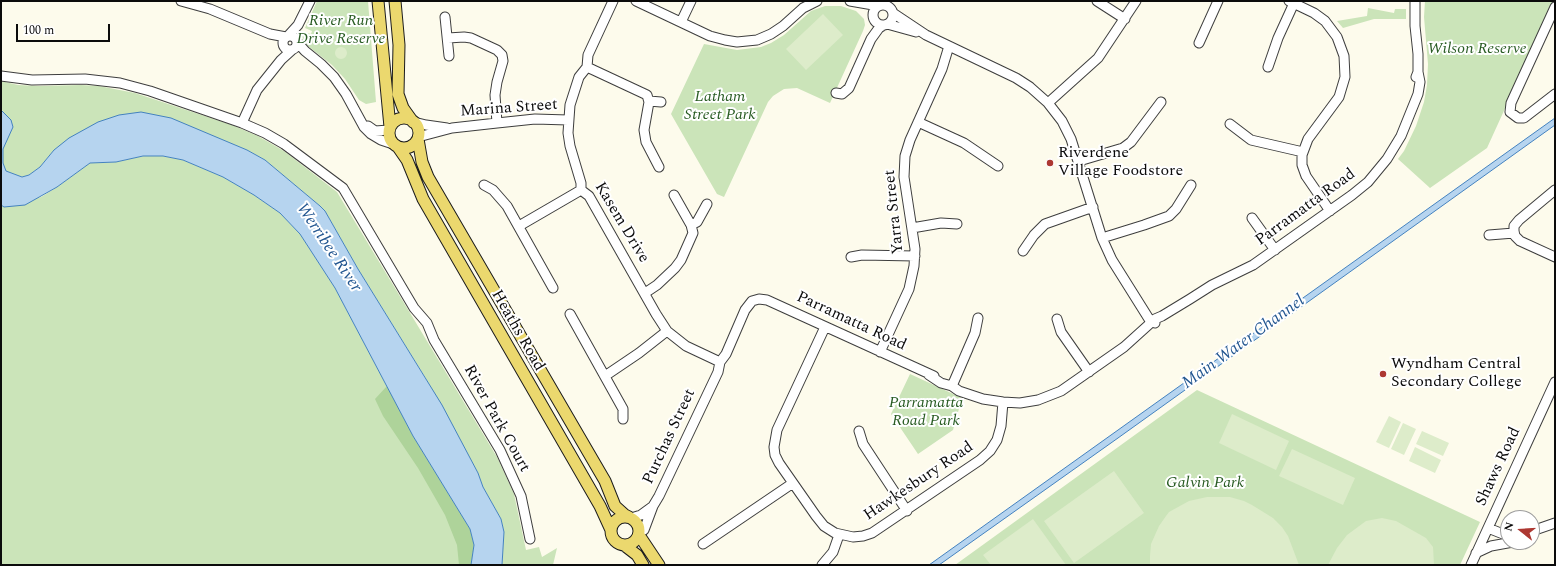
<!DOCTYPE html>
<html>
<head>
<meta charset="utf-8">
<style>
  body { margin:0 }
  #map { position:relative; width:1556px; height:566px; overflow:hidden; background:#fdfbec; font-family:Spectral,serif }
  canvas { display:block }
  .frame { position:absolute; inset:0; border:2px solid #0b0b0b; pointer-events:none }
  .north { position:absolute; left:1500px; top:510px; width:40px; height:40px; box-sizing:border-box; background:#fff; border:1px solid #9d9d9d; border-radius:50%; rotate:287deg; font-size:11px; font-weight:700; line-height:16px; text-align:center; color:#0b0b0b }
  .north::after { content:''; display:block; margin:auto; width:14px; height:18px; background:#ad3832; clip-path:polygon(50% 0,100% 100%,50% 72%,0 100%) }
  .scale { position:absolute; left:16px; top:24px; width:94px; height:18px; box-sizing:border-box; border:2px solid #0b0b0b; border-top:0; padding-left:5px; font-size:12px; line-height:14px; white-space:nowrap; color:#0b0b0b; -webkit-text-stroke:3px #fff; paint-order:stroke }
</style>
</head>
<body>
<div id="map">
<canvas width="1556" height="566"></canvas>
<div class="frame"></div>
<div class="north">N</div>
<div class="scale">100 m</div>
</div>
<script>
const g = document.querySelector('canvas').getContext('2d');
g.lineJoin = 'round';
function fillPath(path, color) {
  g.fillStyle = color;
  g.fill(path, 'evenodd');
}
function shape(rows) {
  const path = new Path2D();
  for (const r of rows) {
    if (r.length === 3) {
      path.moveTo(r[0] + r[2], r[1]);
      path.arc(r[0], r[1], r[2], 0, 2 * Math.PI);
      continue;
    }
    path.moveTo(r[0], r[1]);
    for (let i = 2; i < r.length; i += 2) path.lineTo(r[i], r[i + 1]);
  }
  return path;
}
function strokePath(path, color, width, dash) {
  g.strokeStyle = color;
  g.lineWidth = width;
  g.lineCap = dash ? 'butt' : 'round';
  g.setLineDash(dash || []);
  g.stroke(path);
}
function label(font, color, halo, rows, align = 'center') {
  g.font = font + ' Spectral,serif';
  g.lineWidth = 4;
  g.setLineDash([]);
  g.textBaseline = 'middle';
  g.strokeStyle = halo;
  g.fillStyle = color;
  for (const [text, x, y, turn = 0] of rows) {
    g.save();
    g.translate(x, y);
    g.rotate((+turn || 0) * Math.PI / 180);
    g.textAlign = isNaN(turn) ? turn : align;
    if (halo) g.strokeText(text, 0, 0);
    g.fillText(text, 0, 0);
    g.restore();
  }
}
fillPath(shape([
  [317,1,368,1,376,102,366,104,359,100,345,79,332,65,304,43,302,36,304,32,311,34,312,31,305,28],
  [1425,1,1550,1,1553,3,1487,148,1430,188,1398,159,1404,151,1416,126,1424,102,1427,85,1428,64,1424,17],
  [825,6,841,6,856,11,864,19,865,25,863,31,830,103,797,88,784,89,773,96,768,102,724,197,717,194,671,114,704,44,737,50,761,47,771,43,784,35,811,11],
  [1368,8,1394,13,1395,9,1406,9,1406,19,1374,19,1343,28,1337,21,1367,16],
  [1,81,18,85,39,86,81,85,99,86,135,93,232,125,258,136,284,151,337,192,497,457,514,494,526,550,539,547,542,557,557,548,553,565,502,565,504,532,501,519,483,487,478,473,425,377,358,269,325,211,320,206,265,160,247,150,212,136,54,150,40,167,29,175,22,177,13,174,6,171,3,163,3,149,5,142,3,111,1,110],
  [143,156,163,156,183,160,223,177,254,195,280,213,300,234,335,288,413,436,470,529,471,565,1,565,1,205,4,207,41,197,57,187,90,163,116,162],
  [910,374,962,398,953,430,918,454,891,414],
  [1197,390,1480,522,1460,565,955,565]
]), '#cbe4b9');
fillPath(shape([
  [387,386,413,436,470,529,474,545,471,565,459,565,457,545,445,515,418,468,383,416,375,399]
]), '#aed39a');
fillPath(shape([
  [823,14,843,35,806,70,786,49],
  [341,53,6],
  [1232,414,1289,441,1276,470,1219,443],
  [1389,416,1401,422,1389,448,1376,442],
  [1403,423,1416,429,1404,455,1391,449],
  [1422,431,1449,443,1443,456,1416,444],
  [1415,447,1441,460,1435,473,1409,461],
  [1292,449,1355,478,1343,505,1279,476],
  [1114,471,1144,513,1074,563,1044,521],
  [1207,497,1230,497,1244,501,1252,505,1273,518,1282,527,1288,536,1299,565,1150,565,1150,556,1151,544,1159,526,1166,516,1169,512,1189,501],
  [1382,518,1396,521,1426,538,1433,547,1434,565,1328,565,1337,548,1347,535,1366,521],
  [1033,519,1066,565,991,565,983,555]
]), '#ddecca');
const water = shape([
  [1,110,11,120,13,127,3,149,3,163,6,171,22,177,29,175,40,167,54,150,69,138,98,122,119,115,141,112,171,118,247,150,265,160,320,206,325,211,358,269,442,405,478,473,483,487,501,519,504,532,502,565,471,565,474,545,470,529,413,436,335,288,300,234,280,213,254,195,223,177,183,160,163,156,143,156,116,162,90,163,57,187,25,205,4,207,1,205,1,110],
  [1555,118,1555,125,1118,438,939,565,929,565,1555,118]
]);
fillPath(water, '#b6d4ef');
strokePath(water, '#4482bf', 1);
const minor = shape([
  [181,1,210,9,270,34,286,37],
  [613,1,588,55,587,67,579,77,570,105,568,133,570,146,581,183,581,190,589,196,656,314,667,331,686,346,720,362],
  [636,1,710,36,725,40,737,42,757,40,771,34,783,26,803,8,817,1],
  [850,1,879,6],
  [1097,1,1125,19],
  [1289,1,1314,13,1325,21,1337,37,1344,56,1345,77,1339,97,1308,139,1302,155,1302,165,1306,176,1330,211],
  [1415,1,1415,26,1418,54,1418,72,1416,77],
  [883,15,10],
  [1555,7,1511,103,1510,112,1518,118,1524,118,1555,94],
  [893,13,926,35,1016,78,1030,87,1048,103,1062,121,1071,139,1102,238,1112,260,1149,319,1155,323],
  [445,17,449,56],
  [681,22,691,1],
  [887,24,916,32],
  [290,43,7],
  [288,36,298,25,310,1],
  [448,38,464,37,471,38,497,50,502,55,503,61,497,82,495,95,497,123],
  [297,42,305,51,321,64,334,77,346,94,364,127,371,134,381,140,393,144],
  [1199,43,1218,1],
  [587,67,647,95,649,102,644,130,646,142,659,167],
  [1268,67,1278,38,1294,3],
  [1,76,32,80,85,79,120,83,150,91,242,123,265,133,284,144,343,188,414,308,427,323,434,340,500,450,521,496,530,539],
  [836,93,842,94,849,88,871,39,879,28,884,25],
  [649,101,661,102],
  [1048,103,1098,58,1136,1],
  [414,122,426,125,447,128],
  [918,122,964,143,998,166],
  [242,123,257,90,281,60,292,50],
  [1230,124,1251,140,1303,152],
  [368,126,375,131,389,130],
  [418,137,452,128,497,123,535,119,568,120],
  [1079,161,1123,148,1131,142,1161,102],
  [484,185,493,190,507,206,553,288],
  [1555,190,1519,220,1514,226,1514,231,1515,236,1520,241,1555,257],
  [1252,218,1275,250],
  [691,225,697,222,707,204],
  [519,226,581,190],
  [912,228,941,223,957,224],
  [1489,235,1514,233],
  [1102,238,1144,225,1169,216,1176,209,1191,185],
  [1023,251,1034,235,1045,224,1093,207],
  [851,257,862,255,915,256],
  [645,293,657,285,675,268,681,260,693,233,691,225,674,195],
  [570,314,623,409,623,419],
  [1057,319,1061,332,1089,372],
  [825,327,777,430,774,447,775,455,779,463,816,516,824,526,835,533,853,537,863,536,872,533,980,460,990,451,997,440,1001,426,1003,402],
  [880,352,909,289,914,266,915,249,904,177,905,156,910,140,942,69,949,46],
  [929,375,941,383,952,386,959,391,983,399,1003,402,1020,403,1038,400,1061,391,1124,347,1155,319,1162,316,1190,299,1212,285,1253,265,1352,195,1368,182,1387,159,1401,136,1418,94,1420,82,1418,72],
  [605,376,639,353,667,331],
  [952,386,975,333,978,318],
  [859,431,863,444,907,511],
  [631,518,641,515,652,507],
  [1488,528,1508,536],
  [1532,531,1555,523],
  [639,533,644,530,653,506,659,496,718,372,720,362,726,354,745,310,752,301,759,299,767,300,934,376],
  [703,544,793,483],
  [1476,553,1491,546,1513,542],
  [822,565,833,552,839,535],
  [1471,565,1555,382]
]);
const major = shape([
  [378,1,390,127],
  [395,1,399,45,398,94,403,108,413,122],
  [404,133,15],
  [418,139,422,162,428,177,605,481,615,506,625,515,629,517],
  [398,147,407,160,423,199,600,506,611,530],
  [625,531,14],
  [639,535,659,565],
  [624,545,637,555,643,565]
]);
strokePath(minor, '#3e3e3e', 11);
strokePath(major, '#1c1c1c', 13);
strokePath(minor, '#fff', 9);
strokePath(major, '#ebd86e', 11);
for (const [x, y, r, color] of [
  [1050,163,4,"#ad3832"],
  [1383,374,4,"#ad3832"]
]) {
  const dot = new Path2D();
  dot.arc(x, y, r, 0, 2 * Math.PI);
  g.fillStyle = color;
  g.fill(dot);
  strokePath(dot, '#fff', 1.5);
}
label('italic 16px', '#295c23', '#fff', [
  ["River Run",341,22],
  ["Drive Reserve",341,40],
  ["Wilson Reserve",1477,50],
  ["Latham",720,98],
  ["Street Park",720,116],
  ["Parramatta",926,404],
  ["Road Park",926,422],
  ["Galvin Park",1205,484]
]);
label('16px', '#0b0b0b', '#fff', [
  ["Marina Street",509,109,-4],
  ["Parramatta Road",1306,208,-36],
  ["Yarra Street",895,212,-96],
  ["Kasem Drive",621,223,59],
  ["Parramatta Road",851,322,25],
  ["Heaths Road",517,331,60],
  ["River Park Court",496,419,61],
  ["Purchas Street",670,437,-65],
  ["Shaws Road",1499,467,-65],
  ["Hawkesbury Road",919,482,-34]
]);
label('16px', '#0b0b0b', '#fff', [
  ["Riverdene",1058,154],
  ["Village Foodstore",1058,172],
  ["Wyndham Central",1391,365],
  ["Secondary College",1391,383]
], 'left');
label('italic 17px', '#225690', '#fff', [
  ["Werribee River",328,248,56],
  ["Main Water Channel",1244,343,-36]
]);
</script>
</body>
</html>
